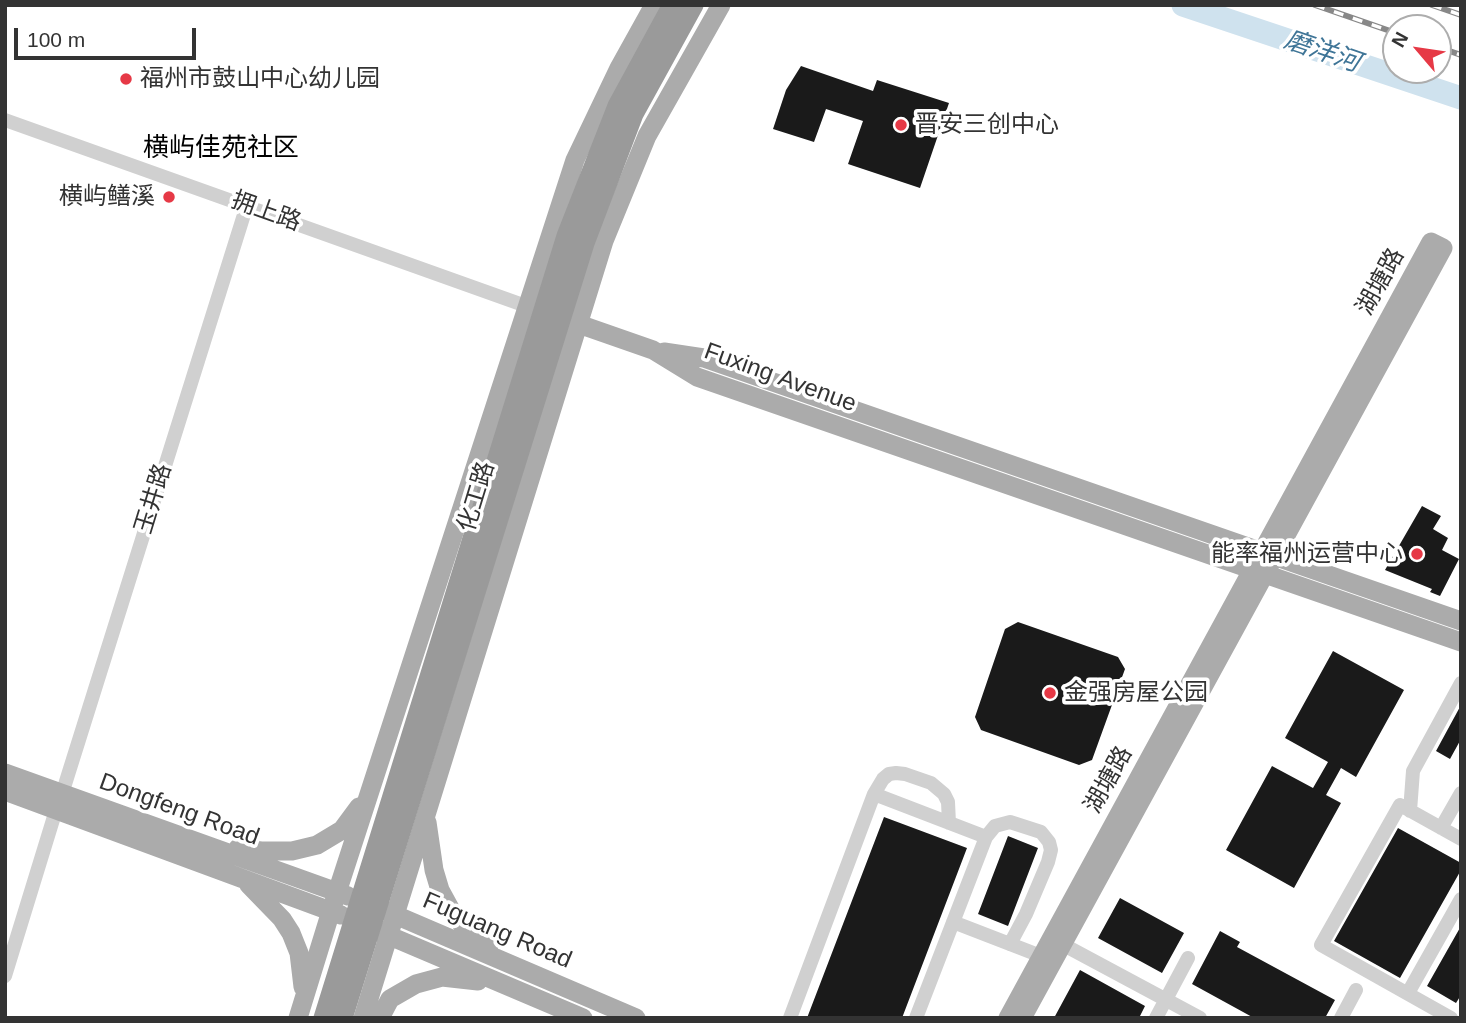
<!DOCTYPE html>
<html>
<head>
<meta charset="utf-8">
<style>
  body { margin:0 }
  #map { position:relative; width:1466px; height:1023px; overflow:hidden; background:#fff; font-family:Arial,sans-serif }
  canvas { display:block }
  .frame { position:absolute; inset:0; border:7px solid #333; pointer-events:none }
  .north { position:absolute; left:1382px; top:14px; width:70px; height:70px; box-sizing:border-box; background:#fff; border:2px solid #adadad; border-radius:50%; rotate:299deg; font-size:19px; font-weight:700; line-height:28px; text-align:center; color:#333 }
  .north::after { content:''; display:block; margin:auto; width:24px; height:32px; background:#e63946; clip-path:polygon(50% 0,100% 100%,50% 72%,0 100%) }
  .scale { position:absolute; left:14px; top:28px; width:182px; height:32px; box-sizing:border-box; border:4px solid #333; border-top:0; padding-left:9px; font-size:21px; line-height:24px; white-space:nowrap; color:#333; -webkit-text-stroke:5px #fff; paint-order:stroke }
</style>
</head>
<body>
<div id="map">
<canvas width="1466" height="1023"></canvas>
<div class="frame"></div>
<div class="north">N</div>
<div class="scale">100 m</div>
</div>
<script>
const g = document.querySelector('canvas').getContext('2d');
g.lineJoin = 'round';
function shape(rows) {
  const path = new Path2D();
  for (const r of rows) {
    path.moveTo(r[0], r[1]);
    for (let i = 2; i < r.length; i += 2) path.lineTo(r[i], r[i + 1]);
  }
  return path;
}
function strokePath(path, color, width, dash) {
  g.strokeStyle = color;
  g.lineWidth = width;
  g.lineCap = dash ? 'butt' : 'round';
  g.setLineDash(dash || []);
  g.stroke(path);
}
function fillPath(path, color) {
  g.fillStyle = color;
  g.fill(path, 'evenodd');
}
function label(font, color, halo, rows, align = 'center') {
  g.font = font + ' Arial,"Noto Sans SC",sans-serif';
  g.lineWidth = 7;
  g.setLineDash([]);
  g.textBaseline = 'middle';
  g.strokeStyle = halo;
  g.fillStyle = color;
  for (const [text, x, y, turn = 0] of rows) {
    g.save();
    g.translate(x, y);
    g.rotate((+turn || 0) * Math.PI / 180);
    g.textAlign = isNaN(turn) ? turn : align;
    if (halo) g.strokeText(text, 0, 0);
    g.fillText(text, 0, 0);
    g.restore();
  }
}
strokePath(shape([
  [1183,5,1461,98]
]), '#cfe2ee', 23);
fillPath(shape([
  [801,66,873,91,877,80,949,103,920,188,848,164,863,121,826,109,814,142,773,129,786,90],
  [1422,506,1441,516,1433,529,1448,538,1442,550,1459,559,1440,596,1430,592,1432,589,1385,570],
  [1018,622,1118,657,1125,669,1092,760,1079,765,981,730,975,717,1005,629],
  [1333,651,1404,690,1356,777,1341,768,1326,795,1341,803,1294,888,1226,850,1272,766,1313,788,1328,762,1285,738],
  [1461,705,1461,739,1450,759,1436,751],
  [884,817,967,848,902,1018,807,1018],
  [1398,828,1461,863,1461,870,1400,978,1334,941],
  [1008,836,1038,848,1008,926,978,914],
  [1120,898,1184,933,1162,973,1098,938],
  [1461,926,1461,995,1456,1003,1427,986],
  [1220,931,1240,942,1237,947,1335,1000,1325,1018,1254,1018,1192,984],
  [1080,970,1145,1006,1139,1018,1054,1018]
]), '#1a1a1a');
strokePath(shape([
  [5,120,526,306],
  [62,794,247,205],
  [874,794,883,779,889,774,896,773,905,774,931,783,944,794,948,802,949,823],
  [1410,811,1413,771,1461,683],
  [1441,828,1461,793],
  [986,837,995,826,1010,822,1041,832,1049,842,1051,850,1048,862,1026,914,1010,944],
  [953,922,1041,956],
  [1062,944,1200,1018],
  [5,976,56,810],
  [1408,993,1461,899],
  [790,1018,874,794,986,837,916,1018],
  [1156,1018,1188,958],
  [1341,1018,1356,990],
  [1451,1018,1321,945,1400,805,1461,839]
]), '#d0d0d0', 14);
strokePath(shape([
  [567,320,653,350,697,377,1461,642],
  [664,352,704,358,1461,621],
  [5,773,348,896],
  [5,791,341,915],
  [427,822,434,870,440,890,452,912,465,928,491,942],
  [238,848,261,851,292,851,317,845,342,830,359,807],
  [249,885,282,919,291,933,299,953,303,987],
  [386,911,636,1018],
  [378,931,583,1018],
  [298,1018,331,911,575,160,619,68,654,5],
  [363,1018,604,241,647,136,721,5],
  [380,1018,390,999,416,984,442,977,478,981],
  [1008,1018,1431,242,1443,248,1022,1018]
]), '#ababab', 19);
const rail = shape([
  [1315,5,1396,33],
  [1432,5,1461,15],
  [1438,47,1461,55]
]);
strokePath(rail, '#888', 6);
strokePath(rail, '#fff', 3.5, [10]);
strokePath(shape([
  [324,1018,567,236,618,106,673,5],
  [342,1018,584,243,633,114,693,5]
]), '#9a9a9a', 21);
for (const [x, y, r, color] of [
  [126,79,7,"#e63946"],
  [901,125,7,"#e63946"],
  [169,197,7,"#e63946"],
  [1417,554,7,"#e63946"],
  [1050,693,7,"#e63946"]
]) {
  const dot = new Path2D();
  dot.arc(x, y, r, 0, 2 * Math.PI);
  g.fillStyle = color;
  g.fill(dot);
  strokePath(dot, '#fff', 2.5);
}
label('24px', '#333', '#fff', [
  ["福州市鼓山中心幼儿园",140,79],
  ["晋安三创中心",915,125],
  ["横屿鳝溪",155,197,"right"],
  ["能率福州运营中心",1403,554,"right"],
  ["金强房屋公园",1064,693]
], 'left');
label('24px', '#333', '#fff', [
  ["拥上路",266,212,20],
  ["湖塘路",1381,282,-61],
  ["Fuxing Avenue",780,378,20],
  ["化工路",477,497,-73],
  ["玉井路",154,499,-73],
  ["湖塘路",1109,780,-61],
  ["Dongfeng Road",179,810,20],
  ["Fuguang Road",497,931,23]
]);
label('italic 26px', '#3f7597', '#fff', [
  ["磨洋河",1322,52,19]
]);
label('26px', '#000', '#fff', [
  ["横屿佳苑社区",221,149]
]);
</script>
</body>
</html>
